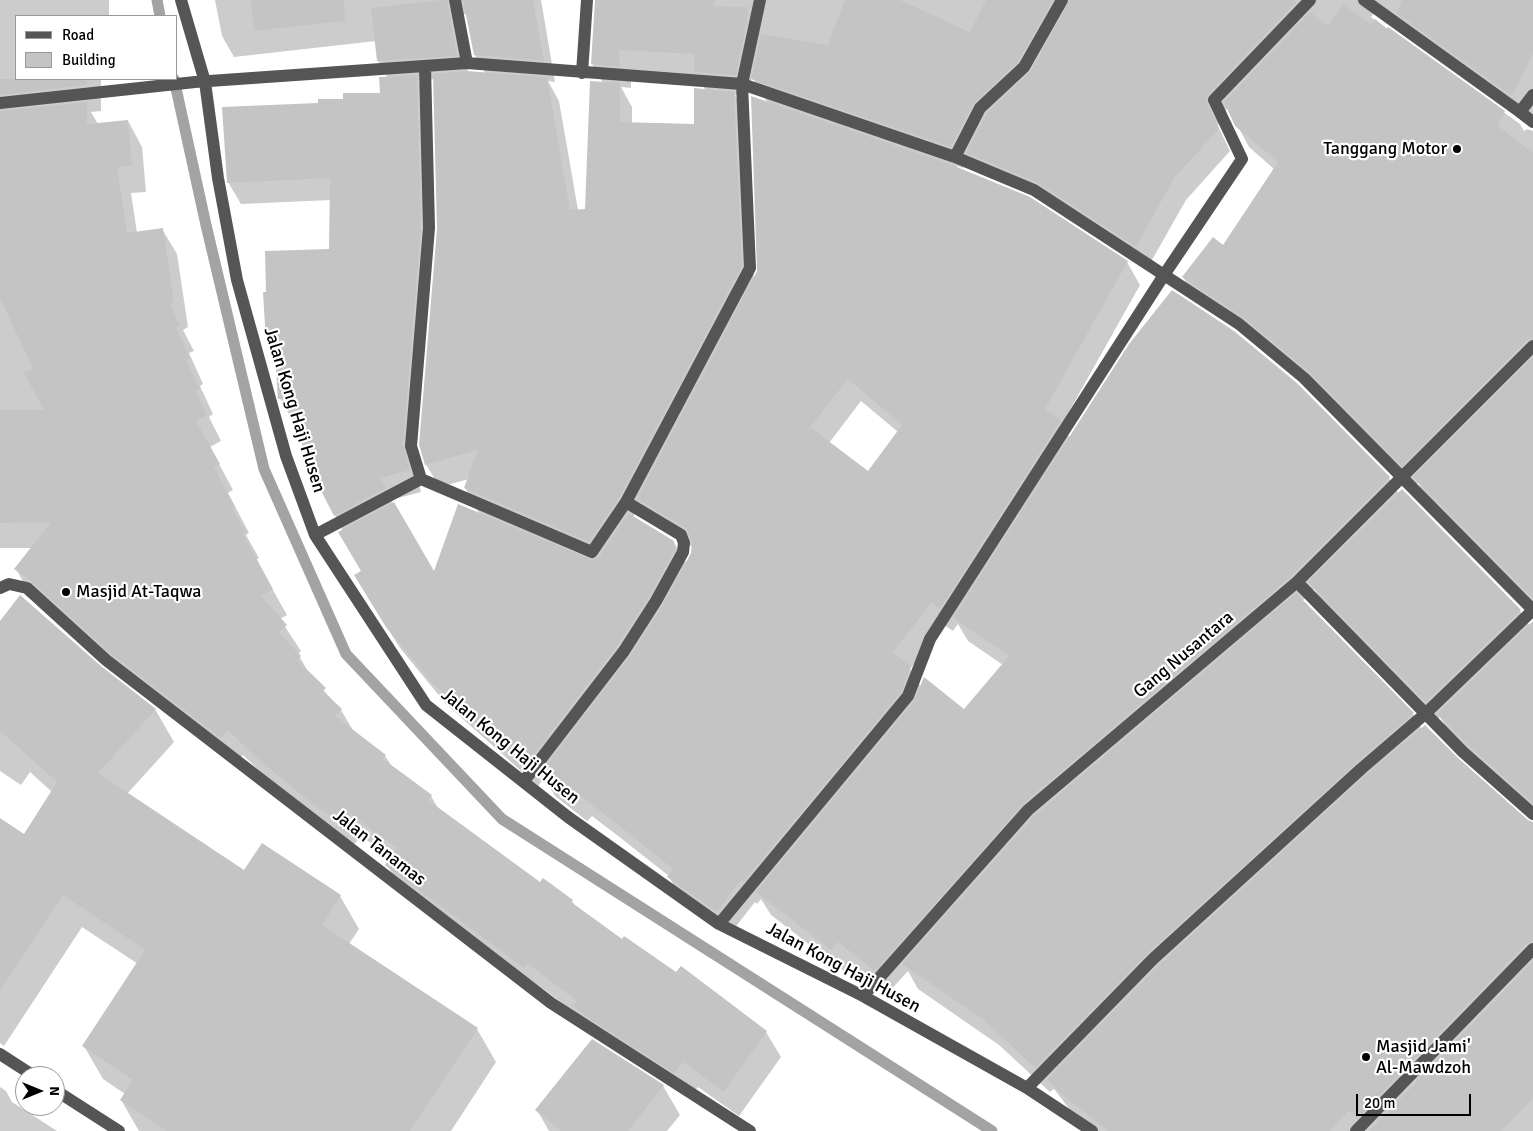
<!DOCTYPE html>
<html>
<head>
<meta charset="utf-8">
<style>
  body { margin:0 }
  #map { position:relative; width:1533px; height:1131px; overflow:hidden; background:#fff; font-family:Signika,sans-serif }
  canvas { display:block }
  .legend { position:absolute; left:15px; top:15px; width:162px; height:65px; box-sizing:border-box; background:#fff; border:1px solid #999; margin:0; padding:6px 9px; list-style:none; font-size:15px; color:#000 }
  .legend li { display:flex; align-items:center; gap:10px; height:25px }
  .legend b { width:25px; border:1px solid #999 }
  .north { position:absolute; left:15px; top:1066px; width:50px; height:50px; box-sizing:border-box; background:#fff; border:1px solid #999; border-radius:50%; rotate:90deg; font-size:14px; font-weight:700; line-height:20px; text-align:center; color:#000 }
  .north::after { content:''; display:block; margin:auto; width:18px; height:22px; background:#000; clip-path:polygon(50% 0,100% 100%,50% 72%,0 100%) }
  .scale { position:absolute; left:1356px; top:1094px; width:115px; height:22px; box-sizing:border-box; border:2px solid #000; border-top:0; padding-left:6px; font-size:15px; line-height:18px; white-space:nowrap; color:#000; -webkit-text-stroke:4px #fff; paint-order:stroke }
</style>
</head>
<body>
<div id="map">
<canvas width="1533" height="1131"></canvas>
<ul class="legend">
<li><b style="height:6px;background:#555"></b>Road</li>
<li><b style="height:14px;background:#c4c4c4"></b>Building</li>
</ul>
<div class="north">N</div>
<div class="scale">20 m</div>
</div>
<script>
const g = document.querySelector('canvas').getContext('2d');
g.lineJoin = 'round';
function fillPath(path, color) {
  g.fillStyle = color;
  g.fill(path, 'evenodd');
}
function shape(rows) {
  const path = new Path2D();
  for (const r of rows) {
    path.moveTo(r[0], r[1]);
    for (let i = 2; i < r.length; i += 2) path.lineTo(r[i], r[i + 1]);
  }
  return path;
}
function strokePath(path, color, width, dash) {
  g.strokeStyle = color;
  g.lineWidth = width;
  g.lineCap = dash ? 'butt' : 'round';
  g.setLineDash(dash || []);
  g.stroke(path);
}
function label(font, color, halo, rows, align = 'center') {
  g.font = font + ' Signika,sans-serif';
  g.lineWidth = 4.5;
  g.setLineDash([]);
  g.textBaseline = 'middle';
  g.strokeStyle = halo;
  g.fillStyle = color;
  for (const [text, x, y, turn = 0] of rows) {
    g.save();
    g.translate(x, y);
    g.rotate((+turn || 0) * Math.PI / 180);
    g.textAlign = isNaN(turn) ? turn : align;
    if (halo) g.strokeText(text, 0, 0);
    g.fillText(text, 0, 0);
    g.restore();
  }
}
fillPath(shape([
  [0,0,109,0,109,16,16,16,16,79,101,79,101,111,91,112,98,124,128,121,142,147,146,192,131,193,137,233,162,229,177,254,188,327,183,330,194,351,189,353,203,384,200,386,213,414,209,417,221,441,210,447,233,490,228,493,249,533,246,535,259,558,256,560,287,615,280,619,301,651,298,654,310,675,341,710,354,732,385,756,392,766,431,796,439,810,540,883,572,901,576,907,622,941,766,1032,781,1057,739,1116,698,1087,689,1098,542,988,402,890,387,865,392,858,361,836,353,846,277,788,243,755,236,763,30,594,16,569,32,548,0,548],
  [215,0,541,0,555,82,548,81,559,101,578,210,586,210,603,83,592,64,596,0,1533,0,1533,119,1382,15,1373,14,1371,17,1520,124,1524,131,1527,129,1533,131,1533,607,1427,499,1418,483,1415,486,1323,393,1196,298,1183,277,1223,247,1274,169,1249,147,1228,108,1220,116,1218,126,1230,151,1186,200,1148,267,1052,204,980,174,969,156,963,168,957,166,957,168,1127,262,1140,285,1062,424,1070,438,1298,385,1389,478,1399,494,1402,490,1520,611,1530,626,1533,623,1533,812,1451,735,1440,717,1437,720,1321,601,1314,589,1302,601,1413,714,1422,729,1527,821,1533,823,1533,1131,1094,1131,1074,1115,1054,1089,1050,1092,999,1045,918,989,908,971,888,993,852,964,845,972,771,915,761,899,757,904,755,902,730,934,681,900,669,876,622,839,592,816,587,821,555,796,544,778,538,786,446,704,400,648,367,596,362,571,335,515,299,420,292,420,280,398,277,359,267,342,330,250,331,200,241,204,228,182,319,104,382,94,388,78,378,61,376,41,234,57,222,36],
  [467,14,475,55,486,74,468,72,459,23,462,15],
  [631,71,697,75,706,91,695,125,632,124,632,107,621,87,631,88],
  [752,77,767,102,759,272,754,281,747,116,735,95,747,96],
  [435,79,438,228,420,445,426,465,440,487,469,479,465,488,480,515,434,574,391,500,421,492,415,468,429,98,419,80],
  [861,401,898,432,868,473,829,443],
  [641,503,651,522,693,547,692,554,687,564,673,541,633,517],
  [958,624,968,641,1003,665,964,711,921,687,910,669,944,625,953,631],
  [21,596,100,667,155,709,174,742,127,794,244,872,340,896,359,929,349,944,477,1029,496,1062,451,1131,139,1131,121,1100,125,1094,103,1079,84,1046,138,964,82,927,4,1046,0,1043,0,819,24,835,52,792,30,772,21,785,0,771,0,623],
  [592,1040,663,1086,680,1115,667,1131,549,1131,537,1110],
  [0,1087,6,1091,12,1102,57,1131,0,1131]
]), '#0003');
strokePath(shape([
  [157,0,160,16],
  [174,79,206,225,264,469,346,654,502,819,992,1131]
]), '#a3a3a3', 11);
fillPath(shape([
  [251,0,344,0,345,21,254,31],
  [441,0,447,0,457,56,377,61,371,8],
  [463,0,533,0,544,61,474,55],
  [595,0,714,0,714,6,748,7,747,21,736,75,694,72,694,54,619,50,620,67,591,64],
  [845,0,900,0,970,32,986,0,1053,0,1018,62,973,104,951,147,751,79,761,34,828,45],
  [1070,0,1293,0,1296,2,1208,95,1207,103,1219,129,1174,178,1136,247,1038,183,966,153,987,113,1031,71],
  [1402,0,1533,0,1533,54,1512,96,1396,13],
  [1343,4,1371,24,1375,19,1387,29,1388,27,1505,111,1498,126,1533,153,1533,338,1527,340,1402,466,1309,372,1244,318,1182,277,1213,237,1223,245,1278,162,1235,126,1224,102,1310,12,1328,26],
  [467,71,547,77,570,210,585,209,590,81,620,83,620,122,694,124,694,88,734,92,742,266,619,498,589,542,464,488,478,450,425,465,419,445,437,229,433,74],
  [417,75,421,228,403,445,410,470,380,478,386,488,334,516,305,459,293,398,278,399,274,341,266,342,263,292,266,292,265,251,329,249,330,178,227,183,222,107,318,103,318,99,343,99,343,93,380,93,379,77],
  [0,79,87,79,87,85,0,95],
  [751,96,952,165,1030,197,1128,261,1045,409,1061,420,940,609,931,603,893,652,911,667,901,692,743,882,741,880,717,912,667,877,673,869,608,817,578,794,574,799,540,773,631,655,663,605,691,553,692,541,686,528,637,499,757,271],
  [848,379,902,425,868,471,810,427],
  [87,102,87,124,128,120,132,166,117,167,127,233,163,228,174,302,170,304,180,325,176,327,190,359,186,360,200,389,195,391,207,415,196,421,220,464,214,467,235,507,232,509,246,532,243,534,273,589,261,596,287,625,279,632,301,656,297,660,326,688,323,691,342,709,335,716,386,755,383,759,432,795,428,800,540,882,543,878,573,900,571,902,622,939,624,936,676,972,681,966,767,1031,724,1092,683,1062,674,1073,590,1019,573,1006,577,1001,527,963,524,968,385,865,397,848,346,811,338,821,313,804,261,762,228,730,221,738,111,654,32,582,14,569,51,522,0,523,0,410,44,410,24,373,33,369,0,298,0,111],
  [1172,290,1234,331,1298,384,1390,477,1291,576,1023,804,875,971,838,942,831,950,756,892,914,701,924,677,964,709,1009,656,953,618,1129,344],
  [1533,357,1533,598,1413,477],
  [1402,489,1521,610,1426,702,1308,582],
  [394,502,434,571,458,504,592,560,599,557,628,513,674,541,675,550,649,597,617,646,525,766,432,683,386,627,354,575,361,571,338,532],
  [1296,593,1414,713,1356,763,1148,953,1035,1068,984,1020,902,964,1034,816],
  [20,595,101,666,156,709,98,773,244,870,262,843,341,895,322,925,478,1028,410,1131,167,1131,120,1100,133,1080,82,1046,145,950,63,895,0,991,0,818,24,834,57,782,0,731,0,621],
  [1533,621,1533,803,1469,746,1437,714],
  [1425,725,1458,758,1528,820,1533,822,1533,941,1527,943,1357,1119,1349,1110,1330,1131,1108,1131,1060,1093,1047,1079,1159,965,1366,775],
  [1533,961,1533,1098,1501,1131,1369,1131],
  [592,1039,664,1085,628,1131,561,1131,535,1110]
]), '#c4c4c4');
strokePath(shape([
  [181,0,205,82,218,178,237,280,286,456,315,535,426,705,568,817,719,924,863,996,1027,1088,1092,1131],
  [455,0,467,63],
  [1364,0,1520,112,1533,95],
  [582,73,587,0],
  [0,103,195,82,467,63,742,84,955,157,1034,190,1239,324,1304,378,1533,610],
  [1520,112,1533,122],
  [955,157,980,108,1024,67,1062,0],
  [421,479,592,552,626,502,750,268,742,84,760,0],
  [315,535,421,479,411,446,429,228,425,66],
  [1297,582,1463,752,1533,814],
  [0,588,9,584,27,588,106,660,551,1003,750,1131],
  [524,781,624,651,656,601,683,552,684,543,681,535,626,502],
  [719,924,908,696,930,639,1164,275,1242,159,1214,100,1310,0],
  [863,996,1028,810,1297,582,1533,346],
  [0,1054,34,1076],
  [1027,1088,1153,959,1361,769,1425,714,1533,610],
  [55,1090,119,1131],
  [1356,1131,1533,949]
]), '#555', 12);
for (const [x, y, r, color] of [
  [1457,149,5,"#000"],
  [66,592,5,"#000"],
  [1366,1057,5,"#000"]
]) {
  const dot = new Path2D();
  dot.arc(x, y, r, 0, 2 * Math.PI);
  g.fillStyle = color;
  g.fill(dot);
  strokePath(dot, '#fff', 2);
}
label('18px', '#000', '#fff', [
  ["Tanggang Motor",1447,149,"right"],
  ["Masjid At-Taqwa",76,592],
  ["Masjid Jami'",1376,1047],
  ["Al-Mawdzoh",1376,1068]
], 'left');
label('18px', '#000', '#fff', [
  ["Jalan Kong Haji Husen",294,410,73],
  ["Gang Nusantara",1184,655,-40],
  ["Jalan Kong Haji Husen",510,747,39],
  ["Jalan Tanamas",379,848,38],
  ["Jalan Kong Haji Husen",843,968,28]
]);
</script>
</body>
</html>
